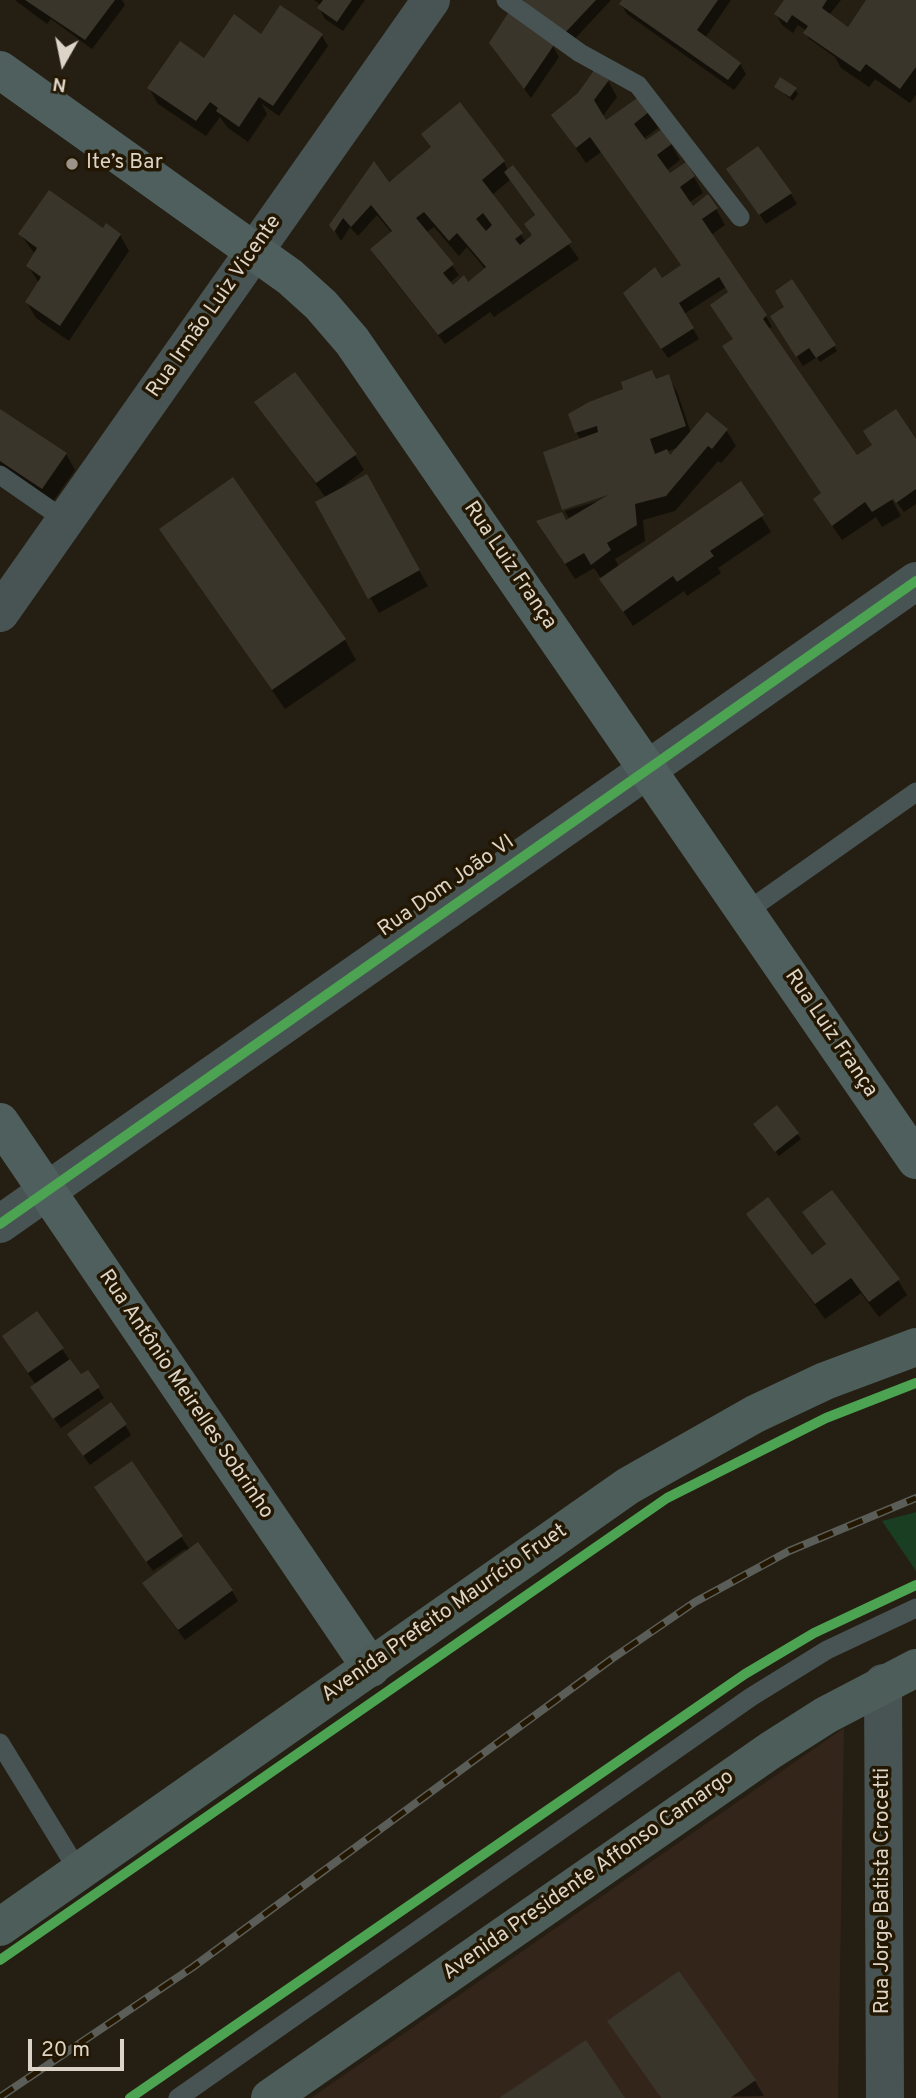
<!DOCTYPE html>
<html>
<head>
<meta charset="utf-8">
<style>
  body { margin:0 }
  #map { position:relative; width:916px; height:2098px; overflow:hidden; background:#251e12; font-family:Overpass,sans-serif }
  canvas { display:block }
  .north { position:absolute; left:28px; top:28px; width:70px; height:70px; -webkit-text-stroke:5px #231702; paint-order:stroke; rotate:189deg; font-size:19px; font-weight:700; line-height:28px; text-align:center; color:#dcd4c7 }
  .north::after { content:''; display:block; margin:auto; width:24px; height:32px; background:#dcd4c7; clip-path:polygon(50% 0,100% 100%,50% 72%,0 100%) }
  .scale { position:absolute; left:28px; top:2039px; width:96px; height:32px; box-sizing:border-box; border:4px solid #dcd4c7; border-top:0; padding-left:9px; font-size:21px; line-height:24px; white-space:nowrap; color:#dcd4c7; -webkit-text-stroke:5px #231702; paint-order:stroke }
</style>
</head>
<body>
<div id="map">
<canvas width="916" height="2098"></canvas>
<div class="north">N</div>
<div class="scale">20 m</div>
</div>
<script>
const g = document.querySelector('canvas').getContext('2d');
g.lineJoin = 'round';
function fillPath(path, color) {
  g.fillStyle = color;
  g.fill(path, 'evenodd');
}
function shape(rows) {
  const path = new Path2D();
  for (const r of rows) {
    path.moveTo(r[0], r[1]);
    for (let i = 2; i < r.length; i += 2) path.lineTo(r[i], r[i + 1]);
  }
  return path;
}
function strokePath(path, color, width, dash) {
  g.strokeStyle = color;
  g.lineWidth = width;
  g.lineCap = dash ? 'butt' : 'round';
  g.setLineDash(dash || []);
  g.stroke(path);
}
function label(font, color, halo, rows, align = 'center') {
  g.font = font + ' Overpass,sans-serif';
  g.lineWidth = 7;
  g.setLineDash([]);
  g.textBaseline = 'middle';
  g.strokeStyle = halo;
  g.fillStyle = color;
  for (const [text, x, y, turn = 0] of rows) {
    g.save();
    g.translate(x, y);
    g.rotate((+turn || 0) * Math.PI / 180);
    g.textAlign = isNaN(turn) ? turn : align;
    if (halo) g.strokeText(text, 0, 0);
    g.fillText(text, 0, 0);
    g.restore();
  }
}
fillPath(shape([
  [844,1728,838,2098,311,2098]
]), '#34251b');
fillPath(shape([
  [916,1512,916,1571,882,1521]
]), '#193e22');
fillPath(shape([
  [15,0,122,0,125,5,92,49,51,19,47,24],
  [314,0,365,0,343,31,325,19,319,8,321,5],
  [524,0,611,0,569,45],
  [624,0,731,0,705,38,740,64,746,74,734,90,627,14,621,4],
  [786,0,841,0,829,15,848,29,868,0,916,0,916,95,910,103,875,79,869,87,841,68,835,57,808,38,807,31,798,25,793,33,782,25,776,14],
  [280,8,322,36,328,46,279,116,261,103,267,114,248,142,227,127,220,117,206,136,158,104,149,88,261,36],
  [553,46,559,57,531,98,498,54],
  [608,81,617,97,602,117,606,122,649,112,658,128,643,139,646,143,671,144,680,160,666,171,669,175,694,177,703,193,688,203,692,209,708,197,716,209,725,225,711,235,766,316,772,327,768,329,856,457,916,440,916,504,904,512,894,498,892,500,901,516,882,527,876,517,842,540,825,515,823,494,734,340,730,293,726,287,684,314,699,339,668,358,631,304,682,266,601,152,586,163,553,115],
  [776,87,795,89,798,94,793,101],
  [423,134,504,162,508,171,513,167,579,259,494,317,490,312,445,344,378,260,392,233,377,215,358,236,350,227,341,241,331,225,432,149],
  [510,180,536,217,533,236,526,242,492,195],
  [434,227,459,256,467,247,486,270,468,284,453,288,449,283,459,275,427,232],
  [735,179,791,194,797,204,766,224],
  [104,231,120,235,129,251,69,341,36,318,27,303,39,283,28,266,35,254,20,234],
  [792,281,837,351,820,362,817,357,803,366,779,327,787,308],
  [668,376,677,392,691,433,726,430,736,446,721,463,718,461,675,511,643,520,645,541,615,559,619,567,741,484,771,532,718,568,721,573,687,596,684,591,633,626,594,568,575,579,548,537,570,520,565,511,615,496,614,492,564,507,564,510,545,453,581,440,576,432,656,381],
  [679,447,670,458,666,452],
  [257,402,355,455,364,470,343,486,366,476,428,586,379,613,317,502,326,498],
  [0,411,66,454,75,470,51,504,0,470],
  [161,529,345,640,356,660,285,709],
  [777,1107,801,1139,779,1156,758,1129],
  [804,1212,898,1280,907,1295,879,1317,861,1293,825,1319,749,1214,811,1257,827,1246],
  [37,1314,81,1376,98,1388,104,1398,61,1428,39,1398,36,1385,10,1347],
  [125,1425,131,1435,90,1465,75,1444],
  [132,1464,190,1550,232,1591,238,1601,185,1640,150,1593,187,1552,185,1549,153,1571,103,1498],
  [609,2022,755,2081,764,2096,661,2098]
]), '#0007');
fillPath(shape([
  [25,0,115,0,85,40],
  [323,0,352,0,337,22,317,8],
  [523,0,596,0,562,36],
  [622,0,718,0,697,30,741,63,728,80,619,4],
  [784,0,827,0,822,8,848,27,866,0,916,0,916,67,900,89,866,64,860,72,803,33,808,26,792,15,787,23,774,14],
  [280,5,323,34,273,106,259,97,239,127,216,111,218,108,210,102,196,121,147,88,180,41,204,58,234,14,261,34],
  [510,10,554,45,524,89,489,43],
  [595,69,609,80,594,100,606,120,640,96,650,111,634,124,646,140,662,129,673,143,657,155,670,173,686,162,695,176,680,187,693,206,708,194,718,208,702,219,767,315,763,319,857,455,872,445,863,431,896,409,916,439,916,489,896,503,893,499,872,512,865,502,832,526,813,499,821,493,722,346,733,339,710,305,728,292,719,277,679,303,694,328,661,349,623,293,655,267,662,278,681,265,590,137,576,148,551,115,578,93],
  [780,77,797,88,790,97,774,87],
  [460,102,505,161,482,180,523,233,515,239,520,245,532,235,524,224,535,215,504,172,513,165,572,242,438,335,370,249,392,231,371,205,351,227,343,218,334,232,329,225,374,161,389,182,431,147,421,134],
  [424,212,449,241,457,233,486,267,468,282,464,275,453,285,443,273,454,264,416,218],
  [483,213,492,225,486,231,476,219],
  [758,146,792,193,759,215,726,169],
  [49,190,103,228,106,223,121,234,60,326,25,302,41,277,26,266,37,248,18,234],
  [792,279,836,345,816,358,809,348,796,357,770,316,784,307,775,291],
  [652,370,656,379,669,374,686,426,650,439,655,454,667,449,670,455,707,412,728,429,712,449,708,446,666,496,635,504,637,525,607,543,611,550,591,565,584,553,565,564,536,521,562,512,566,520,608,495,562,510,543,452,598,432,597,426,575,433,568,414,589,402,623,389,621,382],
  [295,372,357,454,316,483,254,402],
  [0,409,67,453,42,489,0,461],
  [367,474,420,570,368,599,315,502],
  [233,477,346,639,272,690,159,529],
  [741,481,764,515,710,551,714,556,677,582,673,576,623,612,599,579],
  [777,1105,799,1133,775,1152,753,1124],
  [832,1190,900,1279,869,1302,851,1278,815,1304,746,1214,768,1197,812,1255,826,1244,802,1212],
  [37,1311,64,1348,28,1373,2,1336],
  [70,1359,81,1374,88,1370,100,1387,53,1419,30,1387],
  [111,1402,127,1424,83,1456,67,1434],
  [132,1461,183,1536,146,1562,94,1487],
  [198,1542,233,1590,178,1630,142,1583],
  [679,1971,756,2080,730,2098,661,2098,607,2021],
  [586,2040,625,2098,499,2098]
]), '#3a352b');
strokePath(shape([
  [506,0,580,53,638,85,740,217],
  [0,475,65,520],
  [746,912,916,792],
  [0,1743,79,1872],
  [178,2098,751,1697,827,1650,916,1608]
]), '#485453', 19);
strokePath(shape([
  [0,613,431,0],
  [0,1224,916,581],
  [883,1683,885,2098]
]), '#485453', 38);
strokePath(shape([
  [0,70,290,277,321,305,352,341,916,1160],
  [0,1122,371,1668]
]), '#4f5f5e', 38);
strokePath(shape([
  [0,1927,628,1486,755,1414,825,1381,916,1347],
  [270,2098,771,1750,826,1715,916,1668]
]), '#4d5d59', 38);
const rail = shape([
  [0,2097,193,1967,613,1658,695,1602,789,1551,916,1498]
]);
strokePath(rail, '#5b5e58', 8);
strokePath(rail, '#231702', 5, [16]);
strokePath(shape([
  [0,1224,916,581],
  [0,1960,667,1498,826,1418,916,1383],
  [130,2098,745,1674,814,1633,916,1585]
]), '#4ca352', 10);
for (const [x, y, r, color] of [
  [72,164,7,"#9c9488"]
]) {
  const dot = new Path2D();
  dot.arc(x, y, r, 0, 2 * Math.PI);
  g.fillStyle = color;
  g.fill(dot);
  strokePath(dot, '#231702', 2.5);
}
label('21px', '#dcd4c7', '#231702', [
  ["Ite’s Bar",86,164]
], 'left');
label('21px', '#dcd4c7', '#231702', [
  ["Rua Irmão Luiz Vicente",215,307,-55],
  ["Rua Luiz França",509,566,56],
  ["Rua Dom João VI",447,887,-35],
  ["Rua Luiz França",830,1034,56],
  ["Rua Antônio Meirelles Sobrinho",185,1395,56],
  ["Avenida Prefeito Maurício Fruet",445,1614,-35],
  ["Avenida Presidente Affonso Camargo",589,1876,-35],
  ["Rua Jorge Batista Crocetti",884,1891,-90]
]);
</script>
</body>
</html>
